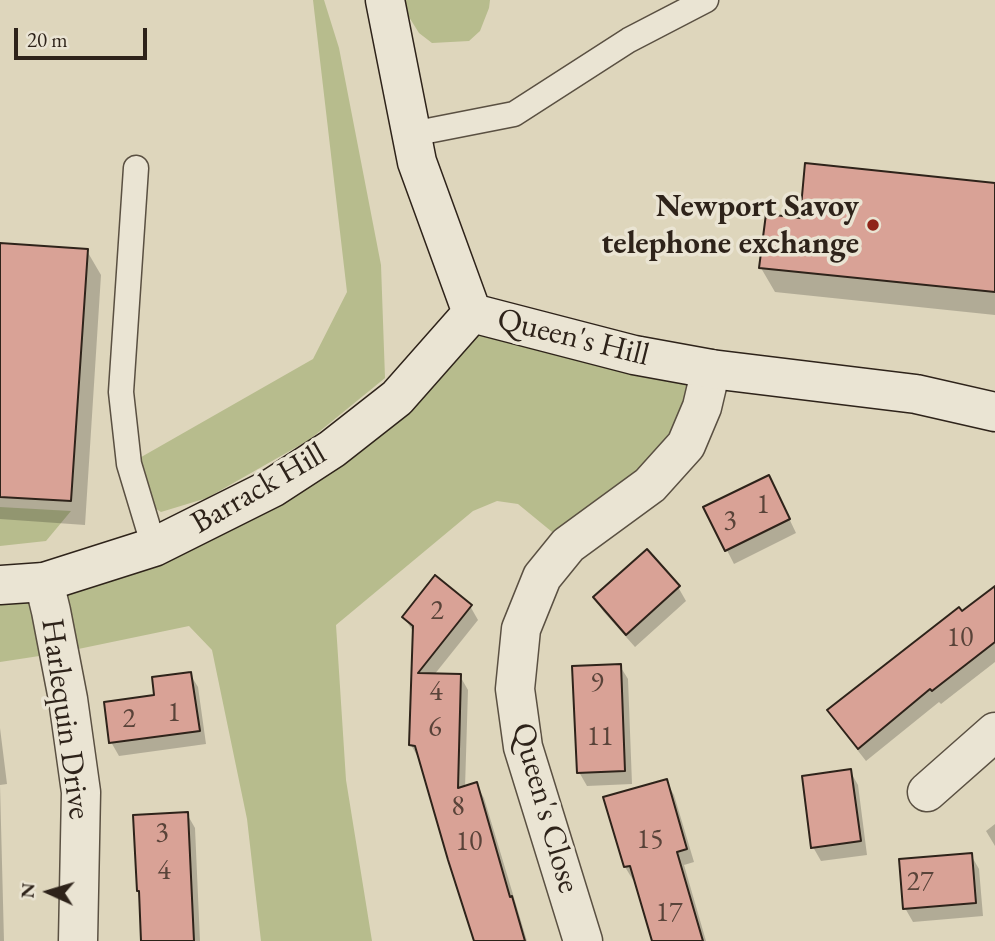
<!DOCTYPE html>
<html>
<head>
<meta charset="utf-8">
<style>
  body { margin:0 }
  #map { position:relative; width:995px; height:941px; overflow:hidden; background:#ded6bc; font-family:"EB Garamond",serif }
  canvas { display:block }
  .north { position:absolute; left:14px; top:857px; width:70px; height:70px; -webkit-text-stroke:5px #eae4d3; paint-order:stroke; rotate:274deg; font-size:19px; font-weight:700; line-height:28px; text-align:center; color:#2e231a }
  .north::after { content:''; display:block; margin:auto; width:24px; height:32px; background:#2e231a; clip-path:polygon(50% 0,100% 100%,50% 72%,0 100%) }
  .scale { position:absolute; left:14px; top:28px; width:133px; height:32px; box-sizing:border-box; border:4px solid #2e231a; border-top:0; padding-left:9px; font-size:21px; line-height:24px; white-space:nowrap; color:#2e231a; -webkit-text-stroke:5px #eae4d3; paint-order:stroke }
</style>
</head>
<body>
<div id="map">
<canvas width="995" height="941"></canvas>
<div class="north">N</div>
<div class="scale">20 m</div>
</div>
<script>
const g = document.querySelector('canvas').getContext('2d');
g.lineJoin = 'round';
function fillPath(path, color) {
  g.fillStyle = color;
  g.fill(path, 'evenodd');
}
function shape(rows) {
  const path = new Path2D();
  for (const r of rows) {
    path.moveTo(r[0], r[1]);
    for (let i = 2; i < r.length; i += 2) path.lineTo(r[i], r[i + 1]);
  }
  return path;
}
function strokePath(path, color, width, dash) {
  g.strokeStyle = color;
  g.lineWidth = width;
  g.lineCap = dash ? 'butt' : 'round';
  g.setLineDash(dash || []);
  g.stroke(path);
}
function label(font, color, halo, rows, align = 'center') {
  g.font = font + ' "EB Garamond",serif';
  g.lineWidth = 7;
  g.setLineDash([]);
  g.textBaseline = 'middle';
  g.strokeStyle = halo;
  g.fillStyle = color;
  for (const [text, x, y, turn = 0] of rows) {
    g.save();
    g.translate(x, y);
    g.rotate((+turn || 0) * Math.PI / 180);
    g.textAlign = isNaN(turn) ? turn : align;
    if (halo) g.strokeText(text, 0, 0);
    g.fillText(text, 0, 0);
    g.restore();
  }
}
fillPath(shape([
  [313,0,324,0,339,48,381,265,385,378,309,440,207,498,161,512,140,499,129,464,313,359,347,292],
  [403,0,490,0,489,8,480,31,469,41,432,43,419,33,409,17],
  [472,313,711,369,702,407,568,545,518,504,497,501,473,511,336,625,346,780,372,941,261,941,247,819,212,650,189,626,59,653,0,662,0,585,272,487],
  [0,507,71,511,46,541,0,546]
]), '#b7bc8d');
fillPath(shape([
  [995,185,995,315,775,292,761,268,802,220],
  [0,245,87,251,101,275,85,525,0,519],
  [776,491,796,533,734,564,705,507],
  [678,587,686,601,635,647,603,611,595,598],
  [995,588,995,662,941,704,939,702,866,761,837,724,829,710],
  [470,606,478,620,434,675,460,676,468,690,465,788,476,784,484,798,527,941,476,941,419,759,411,745,414,633,404,617],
  [620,666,628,679,632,784,587,786,579,772],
  [190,674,198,687,206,744,119,756,111,742,156,697],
  [0,728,7,784,0,785,4,941,0,941],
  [850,771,858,785,867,855,821,861,813,847],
  [666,781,674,795,694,862,684,865,706,941,653,941,635,879,633,880,625,867],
  [187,814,195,828,200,941,143,941,141,895,138,890],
  [995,824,995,846,986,831],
  [971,855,979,869,983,916,913,922,905,908]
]), '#0003');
const building = shape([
  [805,163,995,183,995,292,759,268,766,214,800,218,805,163],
  [0,243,88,249,71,501,0,497,0,243],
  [769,475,790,519,725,551,703,507,769,475],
  [647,549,680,586,626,635,593,597,647,549],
  [435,575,472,605,418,673,461,674,458,788,477,782,510,897,512,896,525,941,474,941,448,860,415,746,409,745,413,626,402,617,435,575],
  [995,586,995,642,932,691,930,689,858,749,827,710,959,607,962,611,995,586],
  [621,664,625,771,577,773,572,666,621,664],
  [191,672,200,731,109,743,104,702,154,695,152,677,191,672],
  [851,769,861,841,811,848,802,776,851,769],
  [667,779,687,849,677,852,703,941,652,941,630,866,624,867,603,797,667,779],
  [188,812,194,941,141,941,139,891,137,891,133,815,188,812],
  [972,853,976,903,903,909,899,859,972,853]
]);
fillPath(building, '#d9a296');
strokePath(building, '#2e231a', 2);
const lane = shape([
  [412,134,514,114,629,40,706,0],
  [136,168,121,392,129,464,154,547]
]);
const street = shape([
  [44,582,51,611,68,699,81,792,78,941],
  [927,792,995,732],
  [583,941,523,747,515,689,521,629,542,577,568,545,650,485,686,445,702,407,711,369]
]);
const secondary = shape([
  [385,0,417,162,472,313,634,355,711,369,916,394,995,412],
  [0,585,44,582,154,547,272,488,332,449,397,398,472,313]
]);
strokePath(lane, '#5a5042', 27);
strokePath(street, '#5a5042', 41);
strokePath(secondary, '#2e231a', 41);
strokePath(lane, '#eae4d3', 24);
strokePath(street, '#eae4d3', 38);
strokePath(secondary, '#eae4d3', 38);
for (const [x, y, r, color] of [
  [873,225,7,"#8f2418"]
]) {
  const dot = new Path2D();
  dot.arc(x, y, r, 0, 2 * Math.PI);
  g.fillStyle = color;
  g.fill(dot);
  strokePath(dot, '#eae4d3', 2.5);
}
label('28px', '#594339', null, [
  ["1",763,505],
  ["3",730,521],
  ["2",437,611],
  ["10",960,638],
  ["9",597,683],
  ["4",436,692],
  ["1",174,713],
  ["2",129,719],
  ["6",435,728],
  ["11",600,737],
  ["8",458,807],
  ["3",162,833],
  ["15",650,840],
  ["10",469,842],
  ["4",164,871],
  ["27",920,882],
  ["17",669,913]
]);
label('bold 32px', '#2e231a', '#eae4d3', [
  ["Newport Savoy",859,207],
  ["telephone exchange",859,244]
], 'right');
label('32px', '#2e231a', '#eae4d3', [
  ["Queen's Hill",573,338,14],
  ["Barrack Hill",259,489,-30],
  ["Harlequin Drive",65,719,82],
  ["Queen's Close",545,808,74]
]);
</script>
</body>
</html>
